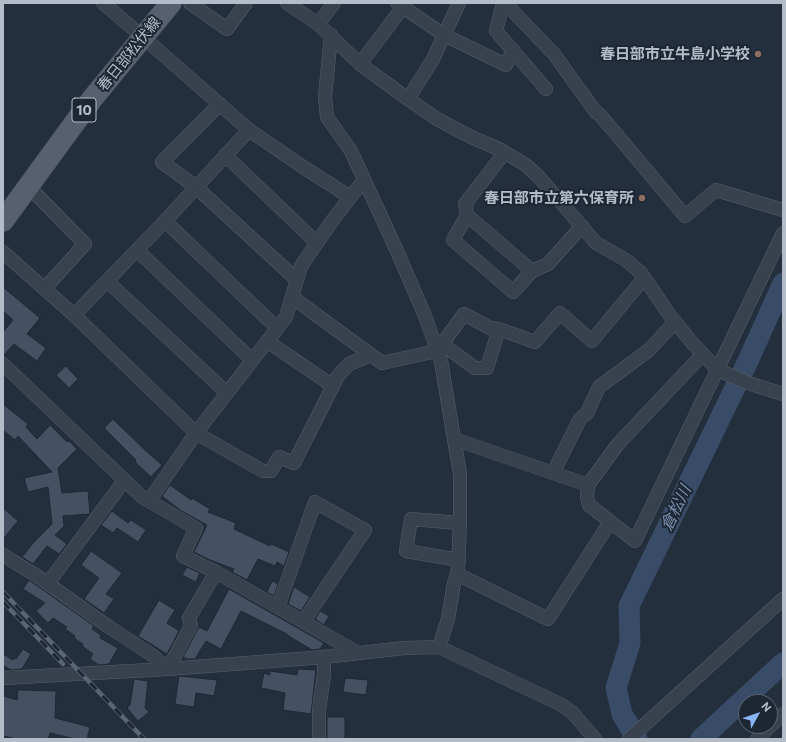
<!DOCTYPE html>
<html>
<head>
<meta charset="utf-8">
<style>
  body { margin:0 }
  #map { position:relative; width:786px; height:742px; overflow:hidden; background:#242f3e; font-family:Commissioner,sans-serif }
  canvas { display:block }
  .frame { position:absolute; inset:0; border:4px solid #b4bcc9; pointer-events:none }
  .north { position:absolute; left:738px; top:694px; width:40px; height:40px; box-sizing:border-box; background:#1d2633; border:1px solid #59626f; border-radius:50%; rotate:50deg; font-size:11px; font-weight:700; line-height:16px; text-align:center; color:#b4bcc9 }
  .north::after { content:''; display:block; margin:auto; width:14px; height:18px; background:#8ab4f8; clip-path:polygon(50% 0,100% 100%,50% 72%,0 100%) }
</style>
</head>
<body>
<div id="map">
<canvas width="786" height="742"></canvas>
<div class="frame"></div>
<div class="north">N</div>
</div>
<script>
const g = document.querySelector('canvas').getContext('2d');
g.lineJoin = 'round';
function shape(rows) {
  const path = new Path2D();
  for (const r of rows) {
    path.moveTo(r[0], r[1]);
    for (let i = 2; i < r.length; i += 2) path.lineTo(r[i], r[i + 1]);
  }
  return path;
}
function strokePath(path, color, width, dash) {
  g.strokeStyle = color;
  g.lineWidth = width;
  g.lineCap = dash ? 'butt' : 'round';
  g.setLineDash(dash || []);
  g.stroke(path);
}
function fillPath(path, color) {
  g.fillStyle = color;
  g.fill(path, 'evenodd');
}
function label(font, color, halo, rows, align = 'center') {
  g.font = font + ' Commissioner,"Noto Sans JP",sans-serif';
  g.lineWidth = 4;
  g.setLineDash([]);
  g.textBaseline = 'middle';
  g.strokeStyle = halo;
  g.fillStyle = color;
  for (const [text, x, y, turn = 0] of rows) {
    g.save();
    g.translate(x, y);
    g.rotate((+turn || 0) * Math.PI / 180);
    g.textAlign = isNaN(turn) ? turn : align;
    if (halo) g.strokeText(text, 0, 0);
    g.fillText(text, 0, 0);
    g.restore();
  }
}
strokePath(shape([
  [637,739,622,714,616,688,630,643,629,606,748,361,783,283],
  [701,739,783,663]
]), '#394c67', 21);
const building = shape([
  [3,287,40,318,27,334,46,348,37,361,14,344,3,356,3,332,13,320,3,311,3,287],
  [66,366,78,379,69,388,56,375,66,366],
  [3,404,28,424,26,427,37,439,50,425,67,442,69,441,77,449,58,468,62,493,88,491,90,513,89,514,63,516,64,526,55,535,67,544,59,554,47,546,33,564,22,557,34,542,52,524,48,487,28,492,24,478,52,472,18,436,15,440,3,430,3,404],
  [113,419,145,450,162,465,151,477,135,462,136,460,104,428,113,419],
  [170,485,191,500,192,498,210,509,208,512,236,523,234,529,270,546,271,544,289,552,284,566,277,562,275,566,258,559,247,580,232,572,234,569,210,560,194,552,207,525,180,510,162,496,170,485],
  [3,508,18,521,3,539,3,508],
  [112,511,128,523,131,520,146,530,138,542,117,528,113,533,101,525,112,511],
  [91,551,122,573,106,594,114,599,104,613,84,599,99,578,81,565,91,551],
  [187,567,200,573,196,582,182,575,187,567],
  [29,580,94,626,92,629,101,635,100,638,118,648,109,664,99,665,90,659,93,654,82,646,83,644,74,638,75,636,65,629,67,627,53,618,48,623,36,611,45,603,23,589,29,580],
  [272,581,278,584,274,596,267,592,272,581],
  [294,587,310,597,301,611,288,604,294,587],
  [229,589,324,643,320,649,312,650,287,635,287,634,241,611,221,649,206,641,195,659,187,659,183,657,199,627,207,631,229,589],
  [159,600,175,610,167,623,179,631,167,654,138,636,159,600],
  [320,611,329,616,324,625,315,619,320,611],
  [23,649,31,654,22,669,11,670,3,665,3,654,13,660,14,658,16,659,23,649],
  [298,669,316,670,311,714,283,710,285,693,261,688,264,673,270,675,270,671,297,675,298,669],
  [179,676,217,680,214,696,196,693,194,707,175,704,179,676],
  [345,678,368,680,366,695,343,692,345,678],
  [134,679,148,681,145,708,149,712,138,721,127,708,130,705,134,679],
  [18,690,56,691,55,718,90,727,87,739,75,739,50,733,48,739,17,739,3,736,3,696,17,700,18,690],
  [327,717,345,717,345,739,327,739,327,717]
]);
fillPath(building, '#455162');
strokePath(building, '#1f2835', 1);
const street = shape([
  [103,3,143,37,249,130,300,165,350,197],
  [190,3,227,29,246,3],
  [287,3,318,24,360,64,408,99,437,119,471,137,499,149,526,165,540,178,596,243,626,260,641,273,671,317,694,345,718,370,751,384,783,394],
  [397,3,444,35,506,65,513,50],
  [503,3,496,31,546,89],
  [505,3,554,54,595,111,601,116,685,216,716,190,783,210],
  [318,24,334,3],
  [331,35,325,97,327,117,351,151,397,251,425,316,441,361,454,439,460,474,460,523,458,570,454,583,448,619,439,647],
  [360,64,403,7],
  [408,99,433,59,459,3],
  [220,104,162,162,196,187,297,280],
  [505,152,465,204,467,215,532,271],
  [225,155,317,243],
  [28,186,85,244,45,288],
  [467,215,453,240,513,292,532,271,548,264,582,226],
  [165,221,277,328],
  [137,250,252,360],
  [3,252,74,315,196,433,263,471,271,471,279,457,294,463,338,376,349,364,371,355],
  [107,281,227,393],
  [292,297,382,363,437,351,464,314,490,328,499,329,535,342,560,313,592,341,644,278],
  [74,315,165,221,249,130],
  [267,341,333,386],
  [442,344,475,368,487,368,499,329],
  [703,354,618,444,588,485,587,497,589,505,635,541,783,233],
  [3,364,142,497,196,528,183,556,216,572,189,618,191,626,168,669],
  [454,439,588,485],
  [553,473,580,419,587,413,599,387,649,350,675,322],
  [149,501,196,433,286,317,301,266,332,221,364,180],
  [3,555,37,576,109,627,152,655,168,669],
  [459,560,406,551,411,519,460,523],
  [216,572,358,653],
  [457,574,548,619,610,522],
  [48,583,124,481],
  [278,607,315,502,365,530,303,622],
  [3,678,168,669,324,657,404,648,439,647,560,704,572,712,595,739],
  [770,726,783,714],
  [319,739,319,710,324,674,324,657],
  [629,739,783,599],
  [757,739,770,726]
]);
const primary = shape([
  [3,221,92,99,171,3]
]);
strokePath(street, '#565f6c', 14);
strokePath(primary, '#414a57', 22);
strokePath(street, '#38414e', 13);
strokePath(primary, '#56606e', 21);
const rail = shape([
  [3,592,144,739],
  [3,602,63,664]
]);
strokePath(rail, '#5a6575', 4.5);
strokePath(rail, '#1d2633', 3, [9]);
for (const [x, y, r, color] of [
  [758,54,4,"#8d6e63"],
  [642,198,4,"#8d6e63"]
]) {
  const dot = new Path2D();
  dot.arc(x, y, r, 0, 2 * Math.PI);
  g.fillStyle = color;
  g.fill(dot);
  strokePath(dot, '#1d2633', 1.5);
}
for (const [x, y, w] of [
  [84,110,24]
]) {
  const box = new Path2D();
  box.roundRect(x - w / 2, y - 12, w, 24, 3);
  g.fillStyle = '#1d2633';
  g.fill(box);
  strokePath(box, '#b4bcc9', 1);
}
label('bold 14px', '#b4bcc9', null, [
  ["10",84,110]
]);
label('15px', '#b4bcc9', '#1d2633', [
  ["春日部松伏線",129,54,-51]
]);
label('bold 15px', '#b4bcc9', '#1d2633', [
  ["春日部市立牛島小学校",750,54],
  ["春日部市立第六保育所",634,198]
], 'right');
label('italic 16px', '#7c92b1', '#1d2633', [
  ["倉松川",676,508,-64]
]);
</script>
</body>
</html>
